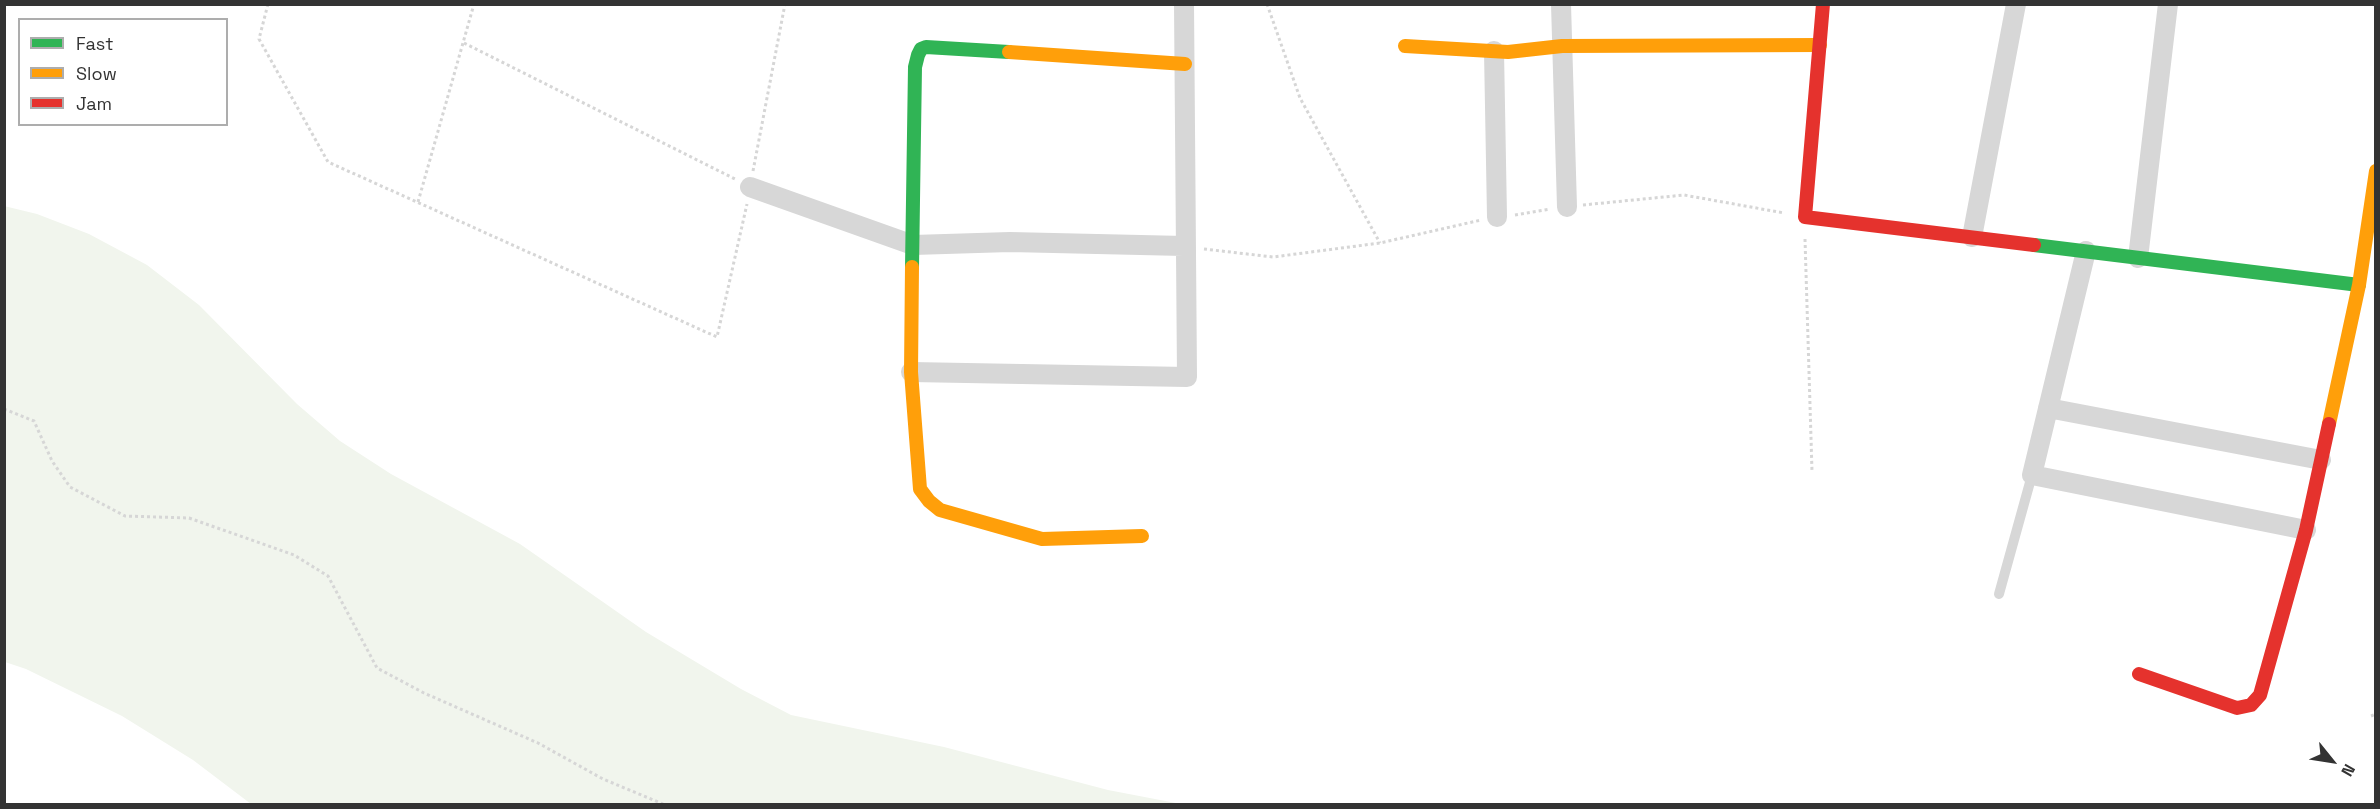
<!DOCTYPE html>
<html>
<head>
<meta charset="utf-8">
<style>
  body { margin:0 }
  #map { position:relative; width:2380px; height:809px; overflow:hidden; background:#fff; font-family:"Space Grotesk",sans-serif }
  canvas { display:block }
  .frame { position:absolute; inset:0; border:6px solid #333; pointer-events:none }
  .legend { position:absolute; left:18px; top:18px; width:210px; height:108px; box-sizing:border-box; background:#fff; border:2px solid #adadad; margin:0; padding:8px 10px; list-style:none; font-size:18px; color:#333 }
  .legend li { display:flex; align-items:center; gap:12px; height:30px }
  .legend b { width:30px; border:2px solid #adadad }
  .north { position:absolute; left:2302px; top:731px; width:60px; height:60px; -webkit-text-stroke:4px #fff; paint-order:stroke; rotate:120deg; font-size:16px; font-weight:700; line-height:24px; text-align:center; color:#333 }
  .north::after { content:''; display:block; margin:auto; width:21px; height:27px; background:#333; clip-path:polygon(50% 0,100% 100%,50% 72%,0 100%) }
</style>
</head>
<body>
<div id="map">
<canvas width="2380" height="809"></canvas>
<div class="frame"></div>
<ul class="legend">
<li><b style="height:8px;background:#30b455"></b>Fast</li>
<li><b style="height:8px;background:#ff9f0a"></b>Slow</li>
<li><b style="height:8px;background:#e5322d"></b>Jam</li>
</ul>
<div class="north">N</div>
</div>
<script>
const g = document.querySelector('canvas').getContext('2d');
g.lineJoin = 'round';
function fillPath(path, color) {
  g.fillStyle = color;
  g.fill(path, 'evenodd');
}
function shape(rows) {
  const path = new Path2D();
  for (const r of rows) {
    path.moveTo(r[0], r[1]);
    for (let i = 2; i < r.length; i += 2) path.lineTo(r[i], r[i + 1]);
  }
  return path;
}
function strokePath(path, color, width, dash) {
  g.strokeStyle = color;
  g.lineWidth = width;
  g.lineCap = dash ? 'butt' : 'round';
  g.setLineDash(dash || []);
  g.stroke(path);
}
fillPath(shape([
  [4,206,37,214,89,234,147,265,199,305,297,404,340,441,391,474,520,544,646,632,741,689,791,715,944,747,1108,790,1181,804,251,804,193,760,122,716,26,669,5,662]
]), '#f1f5ed');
strokePath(shape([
  [268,4,259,39,328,162,717,337,747,204],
  [1267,4,1300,98,1380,243],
  [464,43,735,179],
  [753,171,785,4],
  [418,202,474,4],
  [1583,205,1684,195,1784,213],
  [1515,215,1550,209],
  [1805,239,1812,471],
  [1204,249,1273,257,1380,243,1481,220],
  [4,409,34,421,52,461,70,487,125,516,189,518,294,555,328,576,377,668,424,693,538,743,603,779,663,804],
  [2371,716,2376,714]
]), '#d6d6d6', 3, [3, 3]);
strokePath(shape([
  [1999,594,2032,475]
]), '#d7d7d7', 10);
strokePath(shape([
  [1561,4,1567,207],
  [1494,51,1497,217],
  [750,187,913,245,1010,242,1184,246],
  [1972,237,2016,4],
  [2086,251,2032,475,2306,530],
  [2138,258,2168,4],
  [911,372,1187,377,1184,4],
  [2048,408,2321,460]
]), '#d7d7d7', 20);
strokePath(shape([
  [2034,245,2359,285],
  [912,267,915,67,918,55,921,49,926,47,1009,52]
]), '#30b455', 14);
strokePath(shape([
  [1405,46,1508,52,1562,46,1820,45],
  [1009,52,1185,64],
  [912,267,911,372,920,489,929,501,940,510,1042,539,1142,536],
  [2329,424,2359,285,2376,171]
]), '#ff9f0a', 14);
strokePath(shape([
  [1823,4,1805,217,2034,245],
  [2139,674,2237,708,2251,705,2260,695,2306,530,2329,424]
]), '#e5322d', 14);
</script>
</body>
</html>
